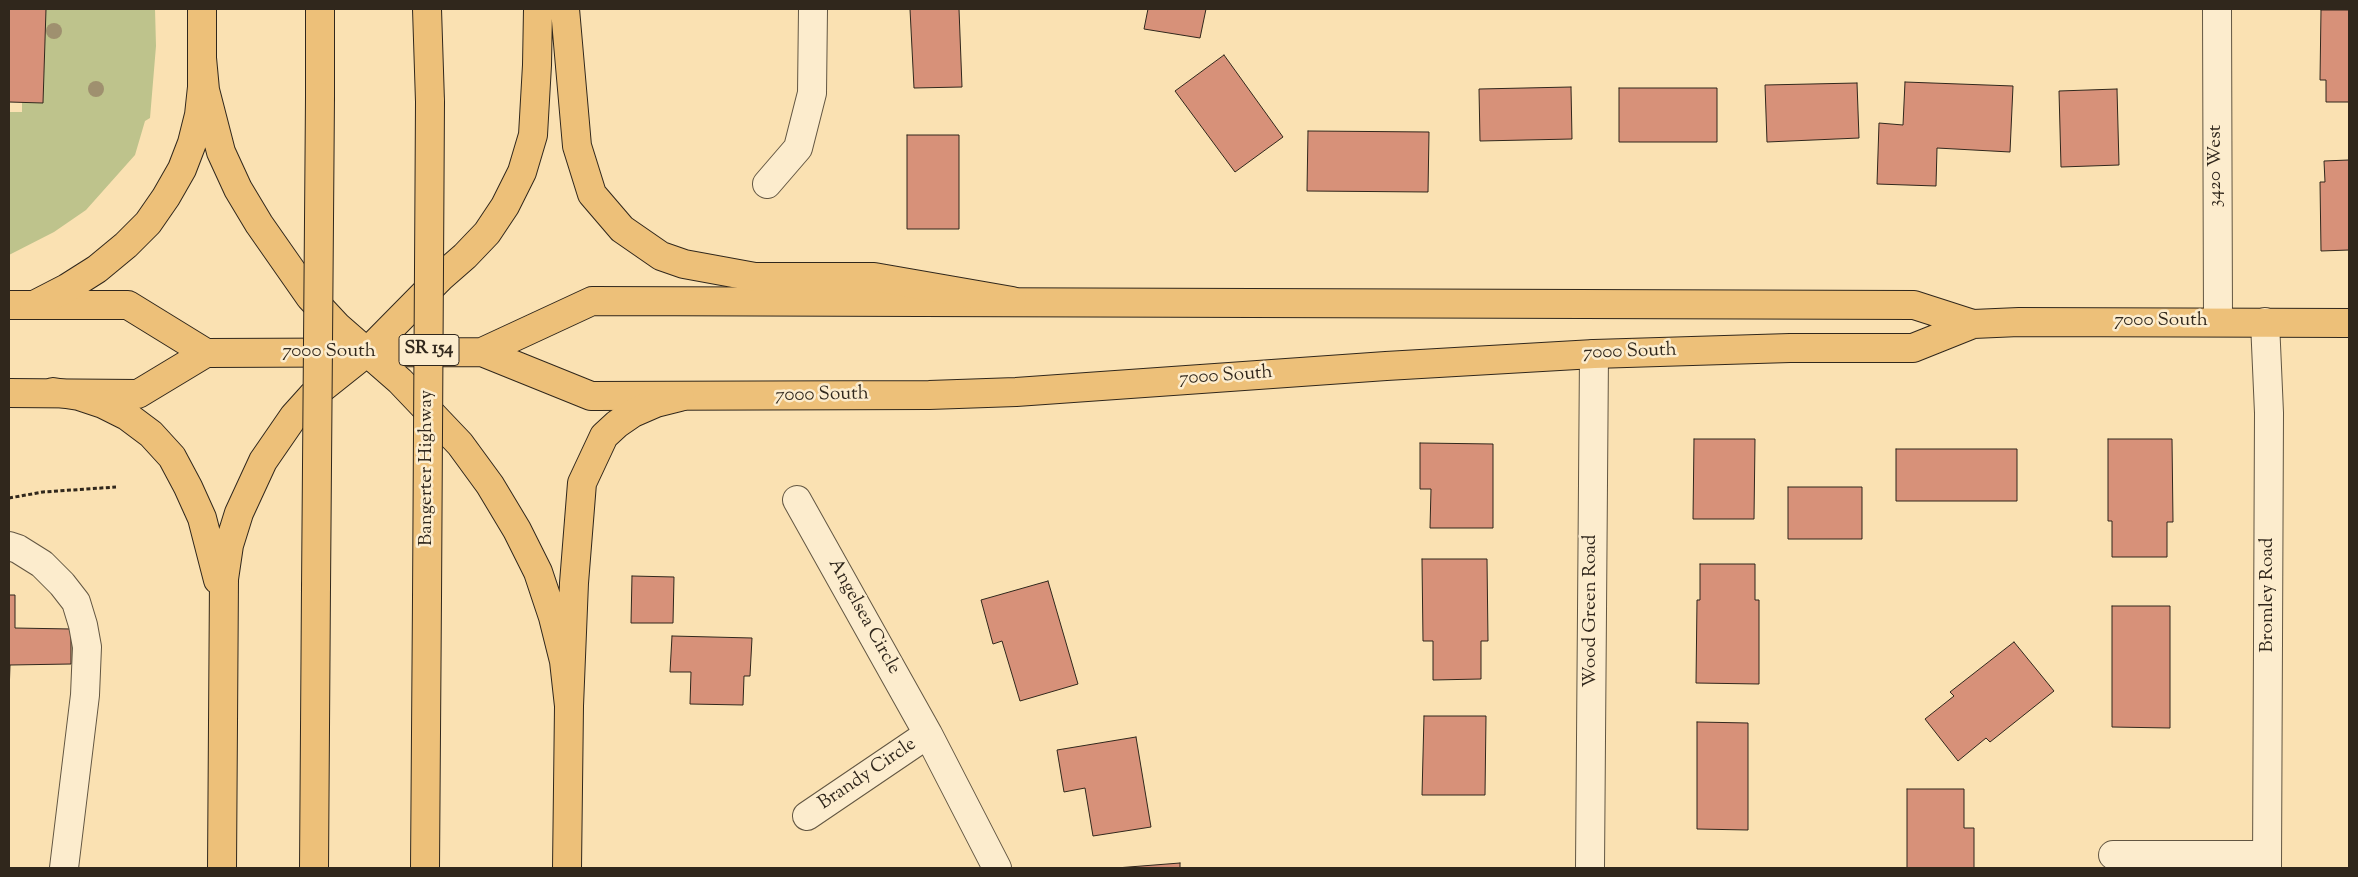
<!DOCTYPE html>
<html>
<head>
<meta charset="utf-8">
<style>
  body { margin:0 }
  #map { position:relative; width:2358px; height:877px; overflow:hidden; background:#fae1b2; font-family:"Sorts Mill Goudy",serif }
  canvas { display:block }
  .frame { position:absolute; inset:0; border:10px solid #30271c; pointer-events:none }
</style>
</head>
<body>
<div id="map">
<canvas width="2358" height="877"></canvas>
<div class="frame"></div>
</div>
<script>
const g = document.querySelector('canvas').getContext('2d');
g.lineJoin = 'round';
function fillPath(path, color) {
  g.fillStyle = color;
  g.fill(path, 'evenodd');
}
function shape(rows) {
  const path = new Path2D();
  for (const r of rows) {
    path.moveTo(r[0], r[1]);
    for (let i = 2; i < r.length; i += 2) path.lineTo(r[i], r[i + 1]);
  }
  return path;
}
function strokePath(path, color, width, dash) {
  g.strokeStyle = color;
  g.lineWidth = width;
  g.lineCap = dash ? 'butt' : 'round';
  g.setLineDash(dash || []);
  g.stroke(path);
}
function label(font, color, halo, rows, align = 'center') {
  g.font = font + ' "Sorts Mill Goudy",serif';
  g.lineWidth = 5;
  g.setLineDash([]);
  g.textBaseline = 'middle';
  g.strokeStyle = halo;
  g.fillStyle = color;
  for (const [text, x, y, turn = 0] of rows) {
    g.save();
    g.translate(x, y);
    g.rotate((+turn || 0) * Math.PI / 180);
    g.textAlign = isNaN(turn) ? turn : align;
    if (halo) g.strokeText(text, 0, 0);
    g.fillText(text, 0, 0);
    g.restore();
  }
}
fillPath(shape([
  [46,9,155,9,156,46,150,118,145,121,135,155,86,210,54,232,9,255,9,112,22,112,22,102,43,103]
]), '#bec38c');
const building = shape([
  [9,9,46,9,43,103,9,102,9,9],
  [910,9,959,9,962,87,914,88,910,9],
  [1148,9,1206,9,1200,38,1144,29,1148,9],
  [2321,10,2349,10,2349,102,2326,102,2326,80,2320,80,2321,10],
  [1224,55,1283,137,1235,172,1175,91,1224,55],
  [1905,82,2013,86,2010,152,1937,148,1936,186,1877,184,1879,123,1903,125,1905,82],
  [1857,83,1859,138,1767,142,1765,85,1857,83],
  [1571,87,1572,139,1480,141,1479,89,1571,87],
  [1619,88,1717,88,1717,142,1619,142,1619,88],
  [2117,89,2119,165,2061,167,2059,91,2117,89],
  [1308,131,1429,132,1428,192,1307,191,1308,131],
  [907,135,959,135,959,229,907,229,907,135],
  [2349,160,2349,250,2321,251,2320,182,2325,182,2324,161,2349,160],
  [1694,439,1755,439,1754,519,1693,519,1694,439],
  [2108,439,2172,439,2173,522,2167,522,2167,557,2112,557,2112,521,2108,521,2108,439],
  [1420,443,1493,444,1493,528,1430,528,1431,489,1420,489,1420,443],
  [1896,449,2017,449,2017,501,1896,501,1896,449],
  [1788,487,1862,487,1862,539,1788,539,1788,487],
  [1422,559,1487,559,1488,641,1481,641,1481,679,1433,680,1433,641,1423,641,1422,559],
  [1700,564,1755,564,1755,600,1759,600,1759,684,1696,683,1697,600,1700,600,1700,564],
  [632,576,674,577,673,623,631,623,632,576],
  [1048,581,1078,684,1020,701,1002,641,993,644,981,600,1048,581],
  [9,595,15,595,15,628,71,629,71,664,10,665,9,694,9,595],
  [2112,606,2170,606,2170,728,2112,727,2112,606],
  [672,636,752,638,750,676,744,676,743,705,690,704,691,672,670,672,672,636],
  [2014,642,2054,691,1990,742,1986,738,1958,761,1925,719,1954,696,1950,692,2014,642],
  [1424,716,1486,716,1485,795,1422,795,1424,716],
  [1697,722,1748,723,1748,830,1697,829,1697,722],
  [1136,737,1151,827,1093,836,1085,788,1064,792,1057,750,1136,737],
  [1907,789,1964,789,1964,828,1974,828,1974,868,1907,868,1907,789],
  [1180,863,1180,868,1116,868,1180,863]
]);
fillPath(building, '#d79179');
strokePath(building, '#30271c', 1);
const minor = shape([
  [2217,9,2218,322],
  [767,184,798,148,812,93,813,9],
  [2265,322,2269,413,2267,868],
  [797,500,928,734,997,868],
  [9,546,18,549,42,564,62,584,76,602,83,625,87,647,85,695,64,868],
  [807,816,928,734],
  [2113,855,2267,855],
  [1590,868,1594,354]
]);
const major = shape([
  [9,305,128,305,206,353],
  [482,352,592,301,1914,305,1973,324],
  [9,393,138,394,206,353,482,352,591,396,929,395,1016,392,1386,366,1594,354,1790,348,1913,348,1973,324,2019,322,2349,323]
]);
const highway = shape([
  [320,9,320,97],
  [427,9,430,102],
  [565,9,577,146,592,194,622,229,661,256,684,264,755,277,874,277,1012,301],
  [202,58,205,90,221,152,238,189,259,224,310,297,337,326,400,381,460,444,490,485,517,530,538,572,553,617,564,661,569,706],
  [34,305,67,288,97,269,126,245,148,223,166,197,182,169,192,143,199,115,202,87,202,9],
  [53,392,79,396,103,404,127,416,151,434,172,457,188,487,202,518,218,580],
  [222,868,224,579,229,545,239,513,263,461,294,416,312,396,366,353,441,277,465,256,487,233,505,206,522,172,533,135,537,65,538,9],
  [314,868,316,587],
  [425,868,427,598],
  [567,868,569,706,574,583,582,483,604,436,617,424,633,413,656,403,680,397]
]);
strokePath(minor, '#625642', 30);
strokePath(major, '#30271c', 30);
strokePath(highway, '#30271c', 30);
strokePath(shape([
  [9,498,43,492,116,487]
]), '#30271c', 3, [4, 2.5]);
strokePath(minor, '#fceccd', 28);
strokePath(major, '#edc079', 28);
strokePath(highway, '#edc079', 28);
const highwayBridge = shape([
  [316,587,320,97],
  [427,598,430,102]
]);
strokePath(highwayBridge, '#30271c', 30, []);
strokePath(highwayBridge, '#edc079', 28);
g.fillStyle = '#9f906f';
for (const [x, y] of [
  [54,31],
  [96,89]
]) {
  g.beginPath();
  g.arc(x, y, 8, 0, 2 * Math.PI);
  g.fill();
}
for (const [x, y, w] of [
  [429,350,60]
]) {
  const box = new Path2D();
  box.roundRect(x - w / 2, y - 15.5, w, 31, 4);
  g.fillStyle = '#fceccd';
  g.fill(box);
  strokePath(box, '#30271c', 1);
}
label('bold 18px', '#30271c', null, [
  ["SR 154",429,350]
]);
label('19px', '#30271c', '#fceccd', [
  ["3420 West",2217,166,-90],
  ["7000 South",2161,322],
  ["7000 South",329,353],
  ["7000 South",1630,353,-2],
  ["7000 South",1226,377,-4],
  ["7000 South",822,396,-1],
  ["Bangerter Highway",428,468,-90],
  ["Bromley Road",2269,595,-90],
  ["Wood Green Road",1592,611,-90],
  ["Angelsea Circle",863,617,61],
  ["Brandy Circle",868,775,-34]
]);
</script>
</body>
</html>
